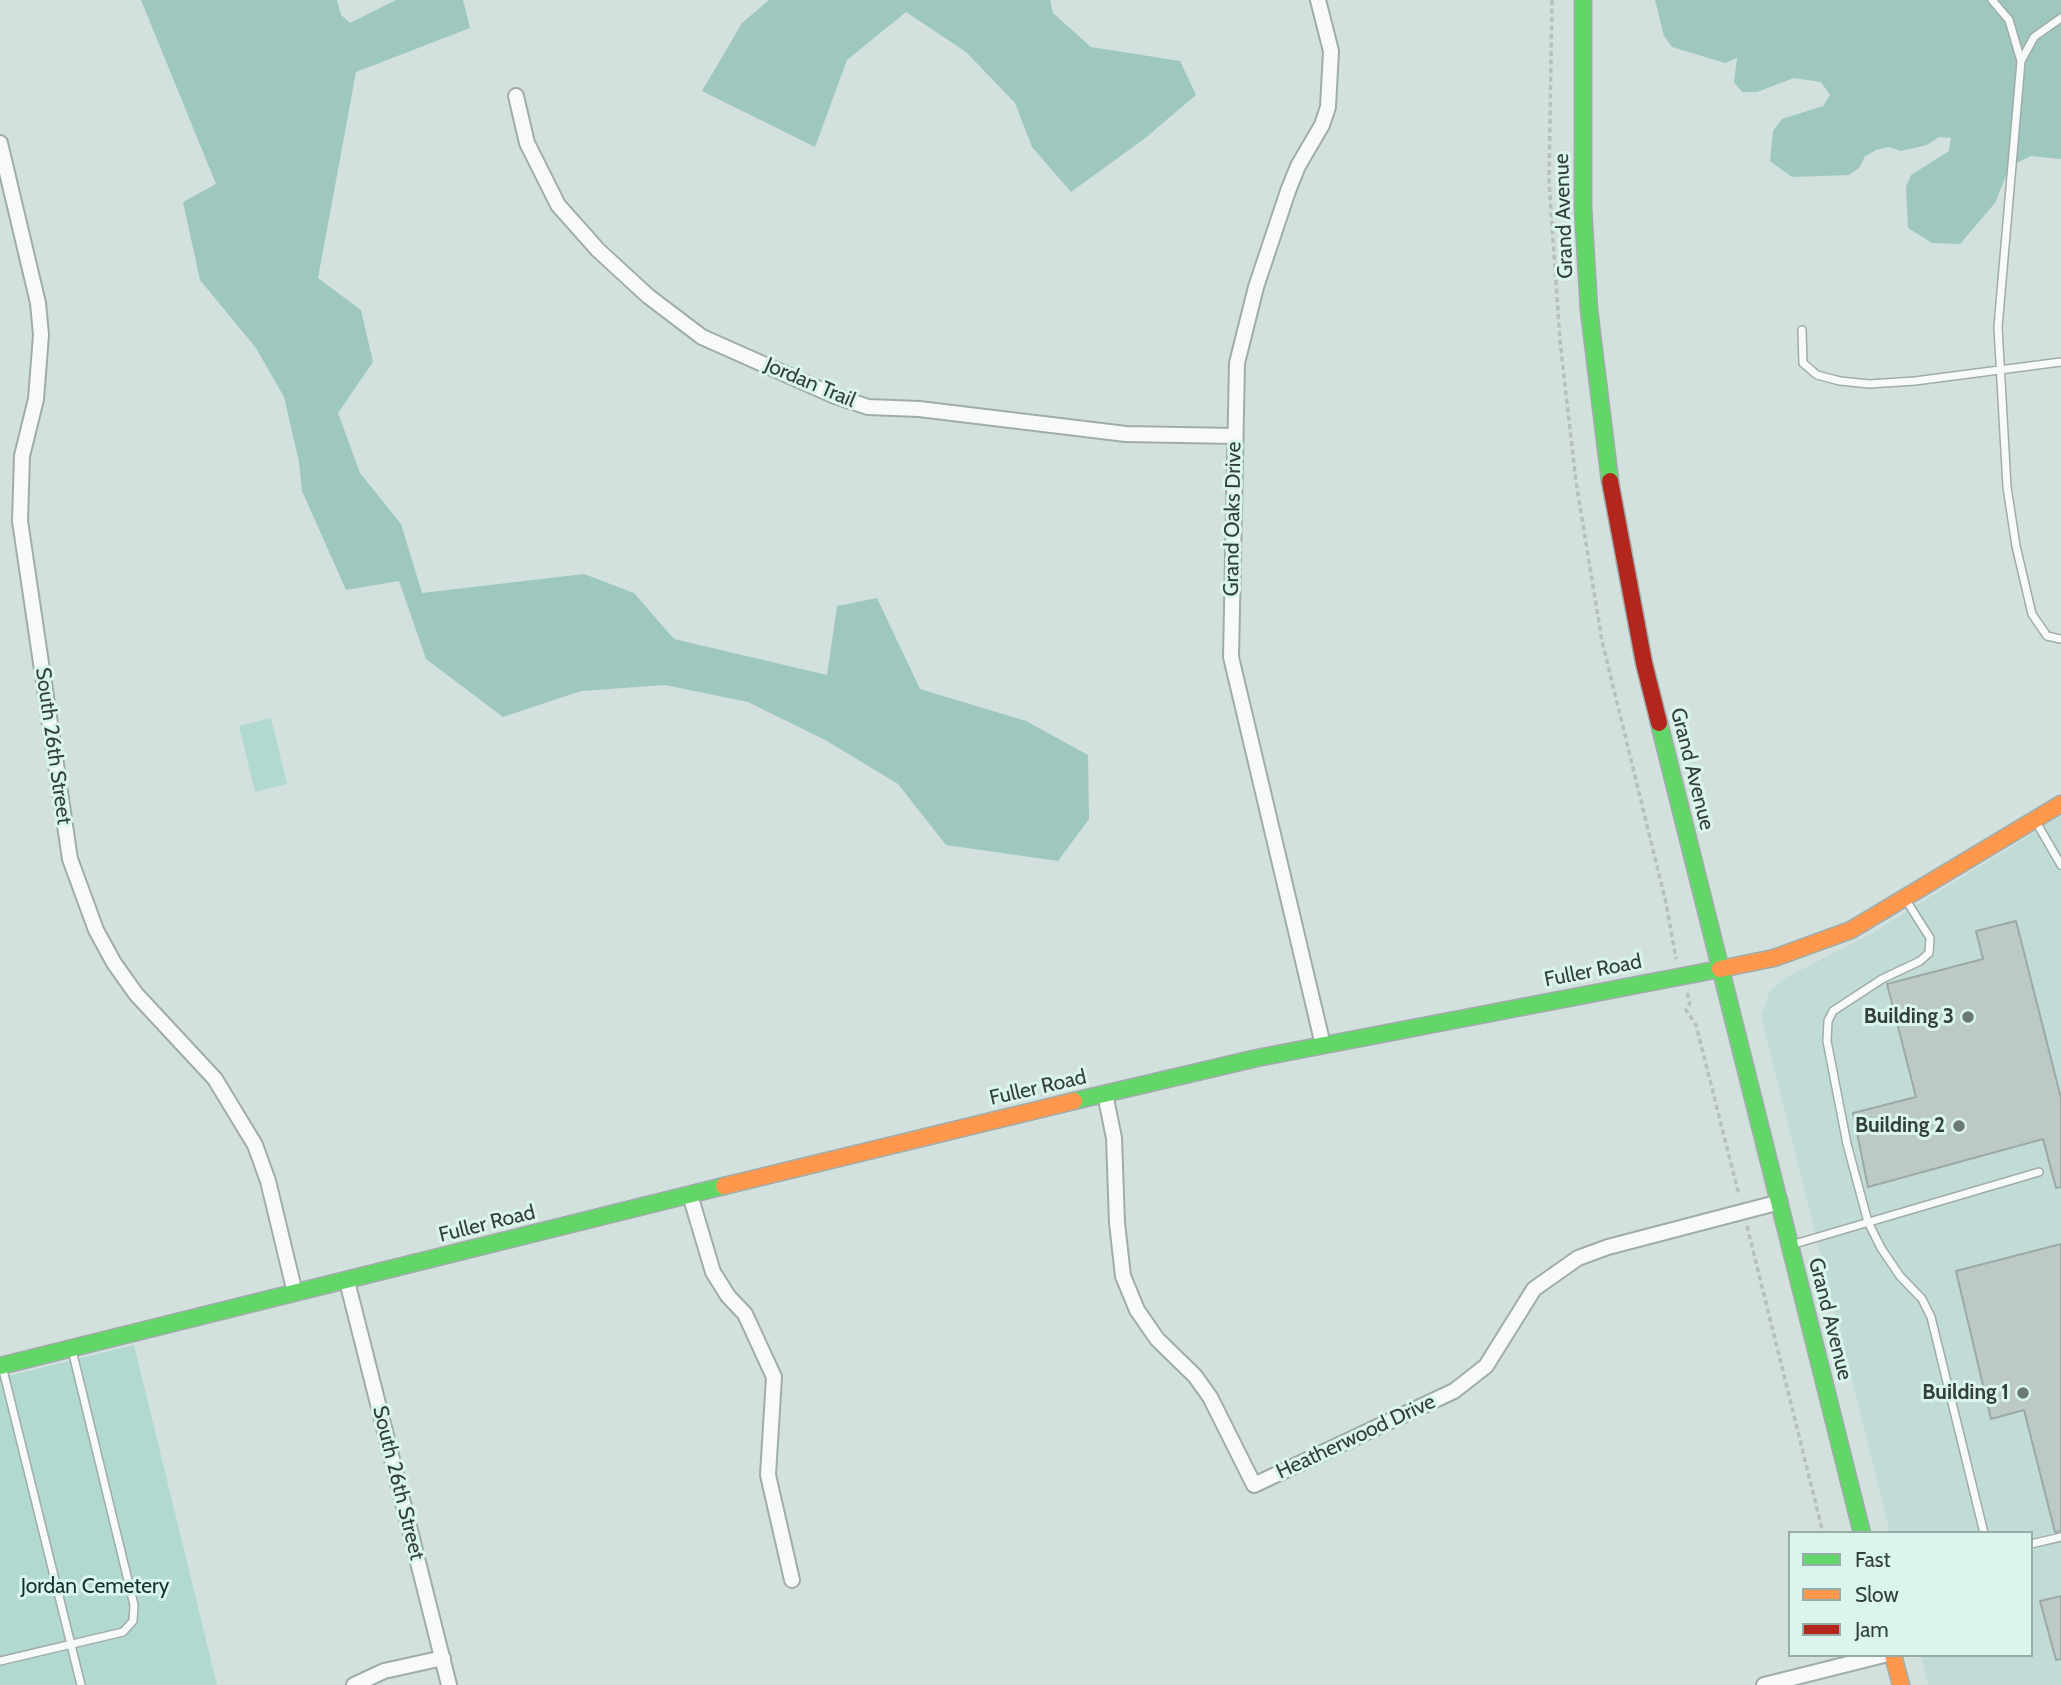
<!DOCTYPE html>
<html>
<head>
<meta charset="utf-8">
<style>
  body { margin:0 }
  #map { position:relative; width:2061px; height:1685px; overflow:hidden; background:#d2e1de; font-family:Cabin,sans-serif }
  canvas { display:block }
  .legend { position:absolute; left:1788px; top:1531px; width:245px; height:126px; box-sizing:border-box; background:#d9f5ee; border:2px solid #97aca7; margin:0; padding:9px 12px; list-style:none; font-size:21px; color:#343f3c }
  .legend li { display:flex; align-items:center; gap:14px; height:35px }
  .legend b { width:35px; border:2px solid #97aca7 }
</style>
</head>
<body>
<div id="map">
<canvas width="2061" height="1685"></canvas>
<ul class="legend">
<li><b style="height:9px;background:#63d668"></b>Fast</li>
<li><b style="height:9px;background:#ff974d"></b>Slow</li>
<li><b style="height:9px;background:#b3261e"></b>Jam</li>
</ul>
</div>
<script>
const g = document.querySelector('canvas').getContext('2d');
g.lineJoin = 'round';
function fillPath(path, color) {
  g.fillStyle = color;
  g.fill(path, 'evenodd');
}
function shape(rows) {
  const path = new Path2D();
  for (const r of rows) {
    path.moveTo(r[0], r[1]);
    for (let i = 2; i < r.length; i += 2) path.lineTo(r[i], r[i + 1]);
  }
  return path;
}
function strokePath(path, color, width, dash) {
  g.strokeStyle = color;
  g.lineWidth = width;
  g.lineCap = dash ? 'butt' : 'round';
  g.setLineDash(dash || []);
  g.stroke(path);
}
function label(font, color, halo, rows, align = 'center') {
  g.font = font + ' Cabin,sans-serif';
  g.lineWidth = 6;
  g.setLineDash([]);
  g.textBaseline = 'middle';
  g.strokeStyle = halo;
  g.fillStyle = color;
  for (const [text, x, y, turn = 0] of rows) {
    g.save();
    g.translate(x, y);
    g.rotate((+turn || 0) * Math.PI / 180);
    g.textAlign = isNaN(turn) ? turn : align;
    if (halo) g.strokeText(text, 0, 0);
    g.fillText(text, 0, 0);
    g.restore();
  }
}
fillPath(shape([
  [2061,816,2061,1685,1928,1685,1921,1655,2031,1655,2031,1533,1890,1533,1761,1016,1770,991,1783,979,1872,933]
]), '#c1dcd6');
fillPath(shape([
  [271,718,287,784,255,792,239,726],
  [134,1345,217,1685,0,1685,0,1378]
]), '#b1d9d1');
fillPath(shape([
  [141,0,337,0,341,15,350,23,396,0,463,0,470,28,356,72,318,278,361,310,373,362,338,413,360,473,401,524,422,593,584,574,634,593,674,639,827,675,837,606,877,598,920,689,1026,721,1088,755,1089,819,1058,861,946,845,898,784,827,741,748,702,665,685,581,691,503,717,426,659,399,581,346,590,302,491,299,462,284,397,256,348,200,280,183,202,216,184],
  [769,0,1050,0,1053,13,1091,47,1180,61,1196,95,1144,139,1071,192,1032,147,1015,103,966,52,906,12,847,60,815,147,702,91,742,23],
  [1655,0,2061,0,2061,159,2031,156,2010,166,1995,203,1960,244,1932,243,1908,228,1906,187,1911,175,1949,151,1951,138,1939,137,1927,145,1901,151,1889,147,1876,150,1865,156,1859,168,1849,175,1792,177,1770,161,1773,131,1782,119,1823,106,1830,95,1821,82,1794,78,1757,92,1742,92,1734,82,1737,58,1725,63,1672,47,1664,36]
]), '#9ec7bf');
const building = shape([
  [2016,921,2061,1098,2061,1187,2056,1188,2043,1139,1868,1187,1853,1113,1916,1097,1887,984,1983,959,1976,931,2016,921],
  [2061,1244,2061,1531,2055,1532,2024,1410,1991,1419,1956,1271,2061,1244],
  [2061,1596,2061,1659,2056,1660,2040,1601,2061,1596]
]);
fillPath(building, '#bcc9c6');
strokePath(building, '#9ea9a6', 2);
const lane = shape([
  [1992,0,2009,20,2021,61,1998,327,2007,487,2016,546,2032,614,2047,636,2061,639],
  [2021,61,2034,37,2061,18],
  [1802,330,1803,363,1817,375,1840,381,1869,384,1915,381,2061,362],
  [2035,820,2061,865],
  [1906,900,1930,938,1929,953,1920,961,1882,979,1833,1011,1828,1021,1827,1041,1847,1144,1868,1222,1881,1248,1900,1276,1922,1299,1931,1317,1984,1533],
  [1791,1245,2039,1172],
  [2,1366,81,1685],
  [2031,1544,2061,1537],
  [0,1661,123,1632,133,1621,134,1605,72,1350]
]);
const street = shape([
  [1318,0,1331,51,1328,107,1322,125,1298,166,1288,191,1256,287,1237,363,1231,657,1323,1045],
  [516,96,527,143,558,205,598,250,648,296,702,337,835,396,868,407,919,409,1126,434,1235,436],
  [0,143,38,303,41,335,36,399,22,456,20,521,70,859,96,930,114,963,136,994,215,1079,255,1145,268,1181,295,1293],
  [1105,1094,1114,1138,1117,1223,1123,1276,1137,1310,1157,1339,1195,1376,1210,1397,1254,1485,1454,1391,1486,1366,1534,1289,1578,1258,1608,1247,1780,1202],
  [690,1195,713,1272,728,1296,745,1314,774,1377,768,1475,792,1580],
  [347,1281,449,1685],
  [354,1685,384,1671,443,1658],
  [1764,1685,1884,1655]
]);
const fast = shape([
  [1583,0,1583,208,1589,310,1610,481],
  [1659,723,1862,1533],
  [1074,1101,1257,1058,1720,969],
  [0,1366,724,1186]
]);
const slow = shape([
  [1720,969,1774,958,1851,930,2061,804],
  [724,1186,1074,1101],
  [1893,1655,1901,1685]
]);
const jam = shape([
  [1610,481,1644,663,1659,723]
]);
strokePath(lane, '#a0aca9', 10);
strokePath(street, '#a0aca9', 18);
strokePath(fast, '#a0aca9', 19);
strokePath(slow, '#a0aca9', 19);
strokePath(jam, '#a0aca9', 19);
strokePath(shape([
  [1552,0,1549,181,1560,341,1576,482,1602,641,1666,903,1676,959],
  [1687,993,1690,1003,1686,1010,1696,1025,1739,1195],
  [1747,1226,1823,1533]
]), '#b9bfbe', 3.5, [5, 3.5]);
strokePath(lane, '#f8fafa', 7);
strokePath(street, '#f8fafa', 14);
strokePath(fast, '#63d668', 16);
strokePath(slow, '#ff974d', 16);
strokePath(jam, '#b3261e', 16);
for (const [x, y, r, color] of [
  [1968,1017,7,"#6b7875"],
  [1959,1126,7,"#6b7875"],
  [2023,1393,7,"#6b7875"]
]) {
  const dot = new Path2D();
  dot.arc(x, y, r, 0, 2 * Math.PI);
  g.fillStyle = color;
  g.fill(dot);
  strokePath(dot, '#d9f5ee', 2.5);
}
label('21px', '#343f3c', '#d9f5ee', [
  ["Grand Avenue",1564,216,-92],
  ["Jordan Trail",810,383,23],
  ["Grand Oaks Drive",1233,519,-89],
  ["South 26th Street",53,746,82],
  ["Grand Avenue",1692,769,76],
  ["Fuller Road",1593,971,-11],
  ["Fuller Road",1038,1088,-13],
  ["Fuller Road",487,1224,-14],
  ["Grand Avenue",1830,1319,76],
  ["Heatherwood Drive",1356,1437,-25],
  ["South 26th Street",398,1483,76]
]);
label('bold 21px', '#343f3c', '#d9f5ee', [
  ["Building 3",1954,1017],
  ["Building 2",1945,1126],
  ["Building 1",2009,1393]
], 'right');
label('21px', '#11312b', '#d9f5ee', [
  ["Jordan Cemetery",95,1587]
]);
</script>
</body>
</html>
